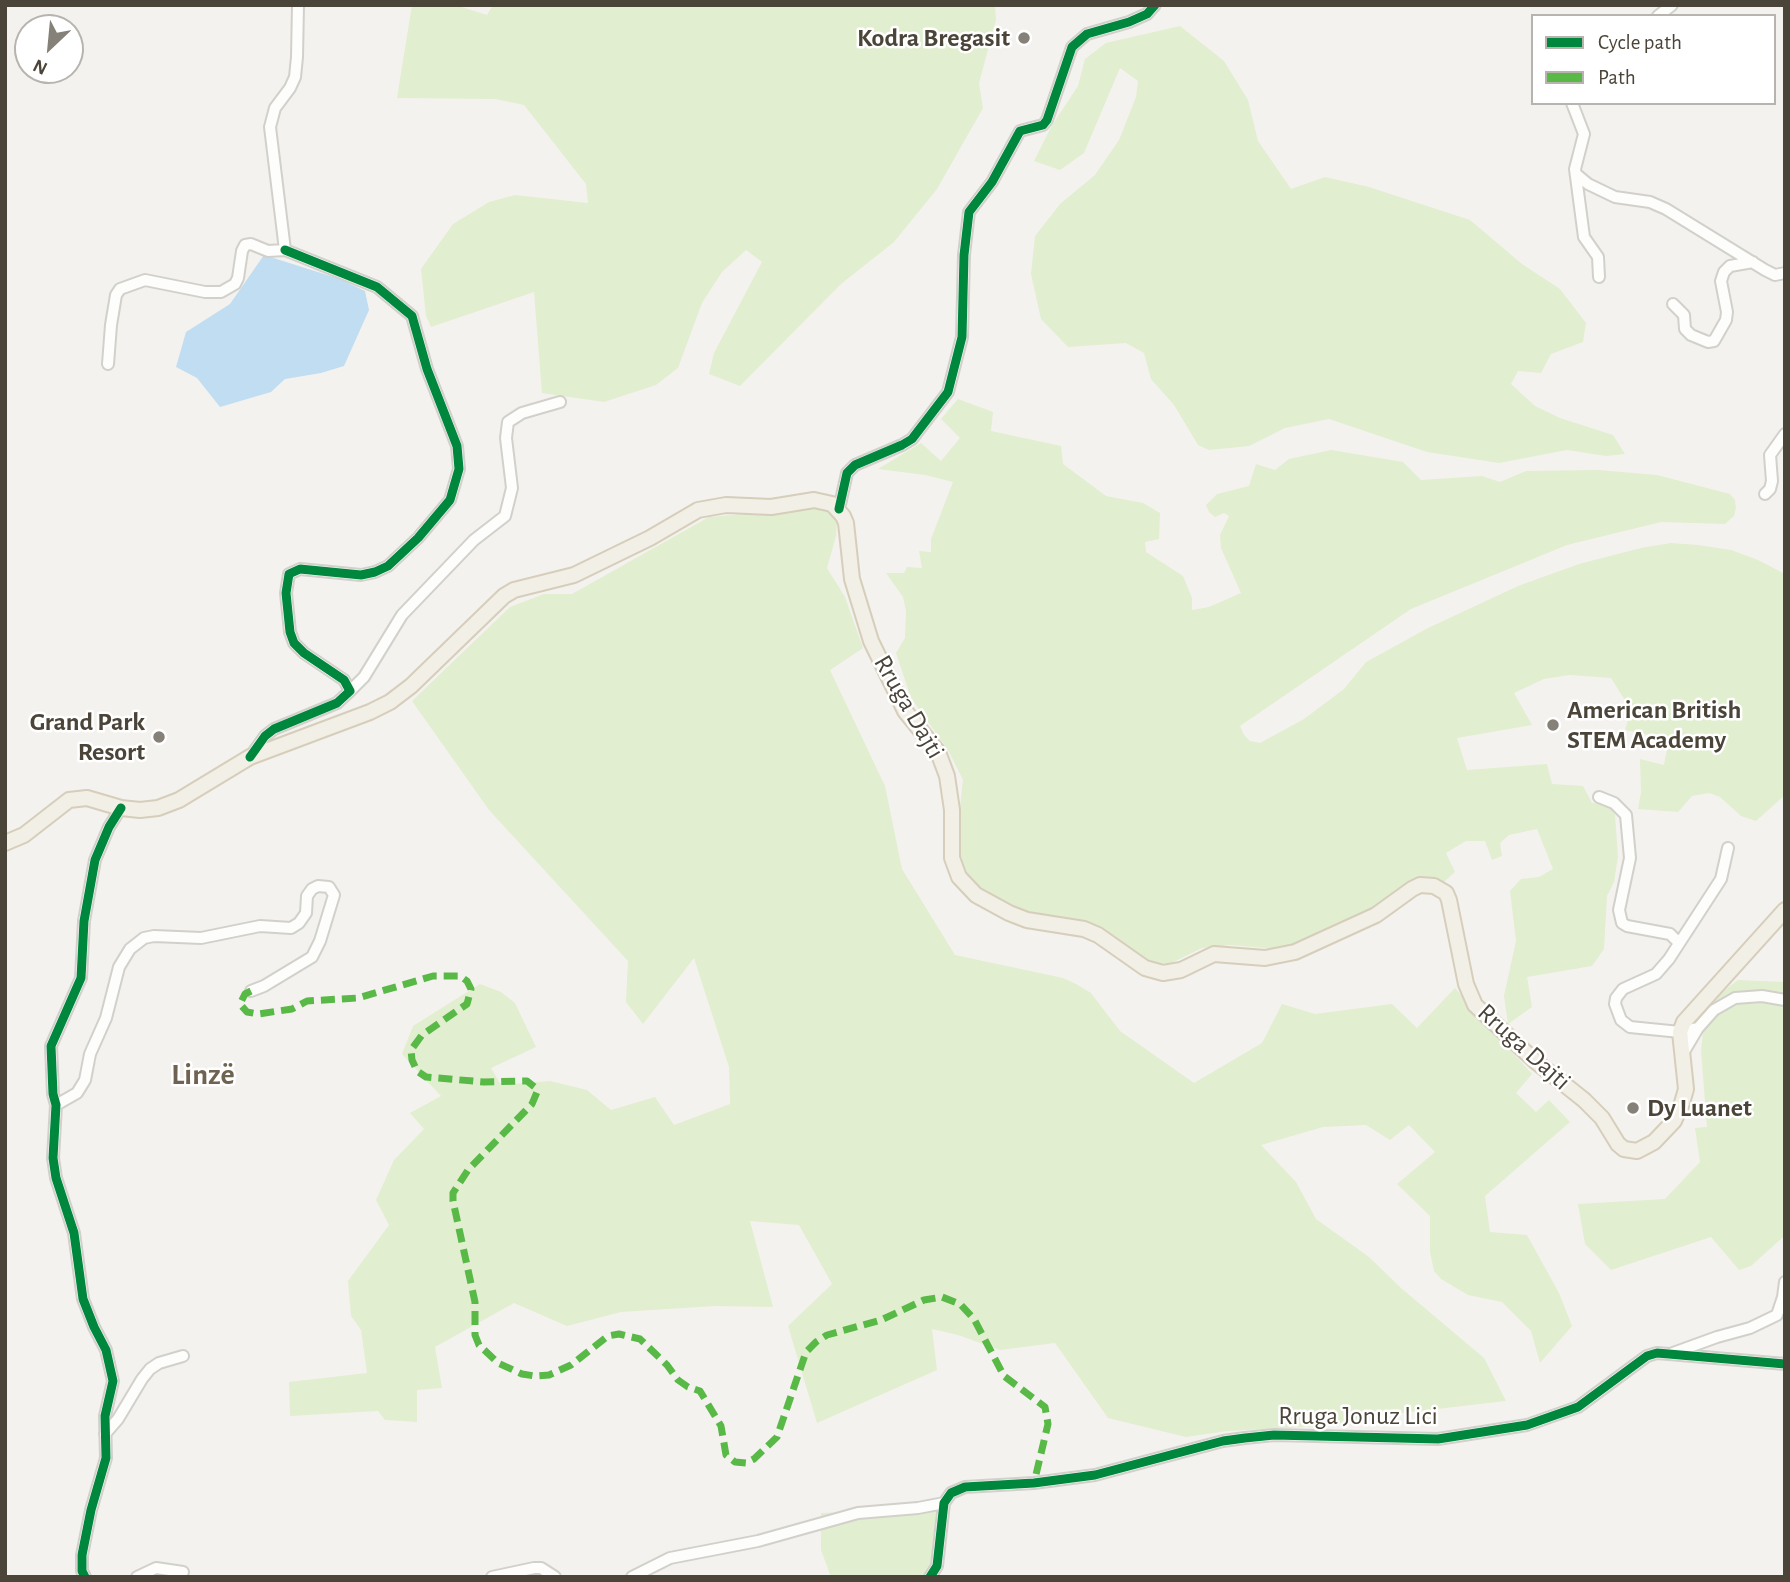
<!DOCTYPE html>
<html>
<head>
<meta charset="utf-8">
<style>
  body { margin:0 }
  #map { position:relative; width:1790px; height:1582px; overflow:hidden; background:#f4f2ee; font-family:"Alegreya Sans",sans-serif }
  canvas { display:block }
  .frame { position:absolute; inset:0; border:7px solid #4b4439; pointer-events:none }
  .legend { position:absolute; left:1531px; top:14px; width:245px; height:91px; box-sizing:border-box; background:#fff; border:2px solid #b7b4b0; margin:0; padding:9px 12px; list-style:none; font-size:21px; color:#4b4439 }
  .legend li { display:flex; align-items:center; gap:14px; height:35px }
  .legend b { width:35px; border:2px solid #b7b4b0 }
  .north { position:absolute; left:14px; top:14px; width:70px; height:70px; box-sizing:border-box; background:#fff; border:2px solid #b7b4b0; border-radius:50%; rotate:206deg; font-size:19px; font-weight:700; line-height:28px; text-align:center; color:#4b4439 }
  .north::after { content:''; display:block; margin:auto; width:24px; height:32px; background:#868178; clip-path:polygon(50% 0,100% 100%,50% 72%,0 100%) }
</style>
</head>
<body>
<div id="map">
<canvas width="1790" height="1582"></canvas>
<div class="frame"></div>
<ul class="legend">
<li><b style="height:9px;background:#00873e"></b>Cycle path</li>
<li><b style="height:9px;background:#58b947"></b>Path</li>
</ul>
<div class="north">N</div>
</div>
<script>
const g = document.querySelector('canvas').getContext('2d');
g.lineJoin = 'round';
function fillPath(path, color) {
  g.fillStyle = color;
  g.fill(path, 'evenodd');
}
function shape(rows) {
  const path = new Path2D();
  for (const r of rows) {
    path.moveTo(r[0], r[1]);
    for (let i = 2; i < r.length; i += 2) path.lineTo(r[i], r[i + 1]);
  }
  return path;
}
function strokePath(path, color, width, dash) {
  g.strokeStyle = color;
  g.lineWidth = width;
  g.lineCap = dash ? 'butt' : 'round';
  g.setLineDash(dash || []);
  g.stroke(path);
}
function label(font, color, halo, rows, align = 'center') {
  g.font = font + ' "Alegreya Sans",sans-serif';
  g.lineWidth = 5;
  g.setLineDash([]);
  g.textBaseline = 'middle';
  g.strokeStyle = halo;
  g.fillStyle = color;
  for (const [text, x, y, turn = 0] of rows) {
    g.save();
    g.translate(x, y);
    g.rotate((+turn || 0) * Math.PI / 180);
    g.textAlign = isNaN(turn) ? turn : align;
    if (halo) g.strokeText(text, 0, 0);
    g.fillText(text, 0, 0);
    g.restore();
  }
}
fillPath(shape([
  [412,5,455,5,487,15,493,5,995,5,996,20,979,83,983,108,937,189,894,242,841,284,740,386,709,374,714,353,762,262,746,250,722,272,702,303,678,368,656,385,604,402,542,393,534,292,431,327,426,316,421,269,453,224,489,202,515,195,588,203,586,184,524,105,495,99,397,98],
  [1180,26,1224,61,1248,100,1258,141,1291,189,1325,177,1369,187,1470,220,1522,264,1560,289,1586,323,1583,342,1551,354,1541,373,1518,371,1511,384,1535,406,1560,418,1613,435,1625,454,1606,456,1567,450,1499,463,1427,452,1329,419,1285,428,1249,446,1209,450,1198,445,1174,405,1151,379,1144,353,1126,343,1068,347,1041,319,1031,274,1035,236,1060,204,1095,175,1119,140,1136,97,1138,81,1120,68,1084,153,1060,170,1034,161,1051,127,1078,86,1085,59,1106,43],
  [958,399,993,412,991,431,1061,446,1063,464,1106,496,1143,503,1160,513,1159,539,1145,542,1146,552,1183,576,1192,598,1192,610,1209,607,1241,593,1221,548,1220,535,1229,516,1224,513,1215,517,1209,512,1206,505,1217,494,1249,486,1256,464,1275,470,1289,459,1331,450,1403,462,1421,480,1482,476,1500,482,1526,471,1598,470,1657,475,1730,494,1735,500,1736,508,1734,516,1725,524,1661,522,1567,545,1411,609,1240,726,1244,735,1250,741,1260,743,1304,719,1344,689,1366,662,1428,628,1518,586,1579,564,1641,548,1671,543,1698,545,1731,550,1758,560,1785,574,1785,795,1756,821,1741,816,1720,797,1709,793,1692,796,1678,812,1638,809,1641,792,1640,759,1664,765,1669,739,1625,730,1631,710,1611,678,1569,675,1544,679,1514,693,1532,725,1457,738,1467,770,1547,764,1552,784,1583,786,1592,803,1607,804,1615,814,1618,857,1614,882,1607,896,1604,949,1592,966,1527,977,1532,1007,1508,1024,1504,996,1516,941,1510,891,1521,879,1539,877,1553,869,1537,829,1509,835,1500,843,1502,856,1492,860,1485,841,1466,841,1446,853,1455,872,1444,882,1414,880,1347,926,1320,937,1277,949,1230,945,1202,948,1169,964,1147,962,1091,928,1012,907,983,891,967,878,960,868,956,845,963,780,948,750,911,698,896,653,905,638,906,611,903,597,886,573,904,573,907,567,922,568,919,551,931,552,931,539,953,482,925,475,878,469,921,443,941,461,960,438,941,419],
  [818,508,830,510,837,518,836,536,827,568,845,597,863,648,830,670,885,786,902,869,955,955,1063,978,1076,984,1091,993,1120,1031,1194,1083,1262,1043,1282,1004,1315,1014,1392,1004,1417,1028,1455,988,1532,1074,1516,1093,1536,1112,1549,1100,1570,1122,1485,1196,1490,1232,1527,1235,1559,1293,1572,1326,1540,1363,1531,1331,1502,1302,1468,1295,1441,1279,1434,1271,1430,1252,1430,1216,1397,1184,1435,1152,1409,1125,1390,1140,1366,1125,1323,1127,1261,1145,1296,1182,1316,1219,1369,1257,1401,1288,1484,1358,1506,1401,1385,1415,1365,1424,1227,1431,1186,1437,1108,1418,1055,1343,1000,1350,958,1335,932,1329,937,1370,817,1423,788,1326,832,1284,799,1225,750,1221,773,1307,715,1306,621,1312,567,1326,514,1303,435,1347,442,1388,417,1390,417,1422,385,1420,378,1411,290,1416,289,1382,367,1373,361,1330,351,1316,348,1281,389,1225,376,1200,394,1160,424,1129,410,1113,441,1096,402,1054,413,1026,480,984,501,992,515,1003,536,1047,491,1068,501,1085,550,1081,587,1090,611,1110,655,1097,674,1125,730,1104,729,1067,694,958,643,1024,626,1002,628,961,489,810,412,701,510,607,544,594,572,594,709,517],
  [1738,980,1785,982,1785,1238,1782,1238,1751,1266,1739,1270,1711,1237,1611,1270,1585,1244,1578,1204,1665,1199,1700,1162,1695,1128,1707,1127,1701,1051,1703,1033,1712,1000],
  [936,1508,932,1562,922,1577,831,1577,821,1550,821,1513]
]), '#e1eecf');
fillPath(shape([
  [264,255,340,279,365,291,369,310,344,366,321,373,285,379,271,392,220,407,197,378,176,367,186,332,230,304]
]), '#c0ddf1');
const minor = shape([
  [1658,16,1672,5],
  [1572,103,1584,134,1575,169,1584,237,1598,257,1599,277],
  [1576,174,1588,184,1615,197,1650,202,1666,209,1765,270,1775,275,1785,273],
  [285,250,270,127,275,108,290,88,295,77,297,57,298,5],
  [1673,304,1684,315,1685,329,1691,335,1708,342,1714,341,1726,320,1727,312,1721,281,1724,272,1730,266,1753,262],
  [108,364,111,325,116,295,120,289,145,280,205,292,221,292,235,284,238,278,242,251,245,245,251,244,268,251,285,250],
  [1765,494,1770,489,1772,481,1770,455,1785,434],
  [839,509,847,473,855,465,902,445,912,439,948,392,962,337,964,255,969,212,992,182,1020,131,1043,125,1047,120,1072,47,1087,34,1129,22,1147,14,1155,5],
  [350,691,364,677,402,615,474,540,505,516,512,488,506,438,508,422,522,413,560,402],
  [250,757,265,736,274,729,337,703,350,691,344,680,304,653,294,643,290,632,286,593,289,574,300,569,361,575,375,572,388,566,418,538,450,500,459,469,457,446,427,369,412,316,377,287,285,250],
  [1599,797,1614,803,1626,815,1630,858,1619,910,1622,923,1627,926,1670,934,1679,943],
  [1698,1028,1680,1032,1630,1027,1621,1020,1615,1004,1616,998,1623,989,1656,974,1669,959,1721,879,1728,848],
  [1682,1055,1698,1028,1714,1010,1735,998,1762,996,1785,1000],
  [56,1105,77,1093,85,1080,90,1054,106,1018,119,967,130,949,144,938,154,936,201,938,260,926,291,928,299,923,306,913,307,896,312,889,318,886,329,887,334,895,320,941,312,957,264,986,251,991],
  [1673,1353,1717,1337,1750,1328,1777,1315,1783,1297,1785,1282],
  [105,1434,118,1419,142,1379,150,1369,159,1363,183,1356],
  [85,1577,82,1571,82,1555,91,1510,106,1458,105,1416,113,1381,106,1350,94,1327,83,1299,74,1233,56,1178,53,1158,56,1105,53,1094,51,1046,81,978,84,921,95,860,109,827,121,808],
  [137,1577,156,1568,183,1572],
  [492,1577,534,1568,541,1568,555,1577],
  [632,1577,670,1558,758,1541,858,1513,918,1508,944,1503],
  [930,1577,937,1566,944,1503,951,1493,965,1487,1034,1483,1095,1475,1223,1441,1245,1438,1274,1435,1438,1439,1527,1425,1578,1407,1647,1356,1657,1353,1785,1364]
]);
const major = shape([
  [5,843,24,835,69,800,87,798,121,808,140,810,158,808,179,800,250,757,370,712,390,702,411,686,504,596,514,590,574,575,650,538,698,510,726,505,771,507,814,500,832,504,843,516,846,523,852,579,871,641,905,711,938,752,947,776,952,810,952,858,959,877,976,895,1009,913,1027,920,1084,929,1098,935,1145,968,1163,973,1181,970,1214,954,1265,958,1295,952,1376,915,1412,889,1420,885,1434,886,1446,893,1449,900,1466,984,1475,1005,1535,1061,1584,1100,1602,1118,1618,1144,1624,1149,1637,1151,1654,1142,1674,1121,1682,1103,1686,1089,1680,1032,1684,1022,1785,910]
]);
strokePath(minor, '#d2d0cb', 14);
strokePath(major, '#d6cebb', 18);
strokePath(minor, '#fdfdfc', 10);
strokePath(major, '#f2efe6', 14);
strokePath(shape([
  [251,991,245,994,240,1004,247,1012,258,1014,292,1009,307,1001,358,998,433,976,460,976,467,981,471,989,467,1004,422,1035,411,1050,412,1060,417,1071,426,1077,484,1082,527,1081,536,1088,537,1092,532,1104,468,1170,453,1193,453,1201,475,1302,475,1335,479,1345,498,1363,522,1374,535,1376,549,1375,571,1365,608,1336,619,1334,640,1339,667,1365,678,1380,688,1387,700,1391,721,1426,726,1455,735,1462,746,1463,754,1459,777,1437,806,1352,816,1342,827,1335,881,1320,924,1300,942,1297,960,1304,974,1319,1004,1376,1045,1407,1048,1424,1034,1483]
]), '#58b947', 7, [14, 7]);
strokePath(shape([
  [839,509,847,473,855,465,902,445,912,439,948,392,962,337,964,255,969,212,992,182,1020,131,1043,125,1047,120,1072,47,1087,34,1129,22,1147,14,1155,5],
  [250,757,265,736,274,729,337,703,350,691,344,680,304,653,294,643,290,632,286,593,289,574,300,569,361,575,375,572,388,566,418,538,450,500,459,469,457,446,427,369,412,316,377,287,285,250],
  [85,1577,82,1571,82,1555,91,1510,106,1458,105,1416,113,1381,106,1350,94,1327,83,1299,74,1233,56,1178,53,1158,56,1105,53,1094,51,1046,81,978,84,921,95,860,109,827,121,808],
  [930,1577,937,1566,944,1503,951,1493,965,1487,1034,1483,1095,1475,1223,1441,1245,1438,1274,1435,1438,1439,1527,1425,1578,1407,1647,1356,1657,1353,1785,1364]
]), '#00873e', 9);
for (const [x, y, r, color] of [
  [1024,38,7,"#868178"],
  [1553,725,7,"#868178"],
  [159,737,7,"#868178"],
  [1633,1108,7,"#868178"]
]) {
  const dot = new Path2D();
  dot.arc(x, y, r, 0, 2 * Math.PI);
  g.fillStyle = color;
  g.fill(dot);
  strokePath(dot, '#fff', 2.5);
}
label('bold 26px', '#4b4439', '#fff', [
  ["Kodra Bregasit",1010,38],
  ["American British",1567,710,"left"],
  ["STEM Academy",1567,740,"left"],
  ["Grand Park",145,722],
  ["Resort",145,752],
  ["Dy Luanet",1647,1108,"left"]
], 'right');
label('26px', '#4b4439', '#fff', [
  ["Rruga Dajti",909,707,60],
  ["Rruga Dajti",1524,1047,42],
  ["Rruga Jonuz Lici",1358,1416]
]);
label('bold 30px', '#6e6250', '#fff', [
  ["Linzë",203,1075]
]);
</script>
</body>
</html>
